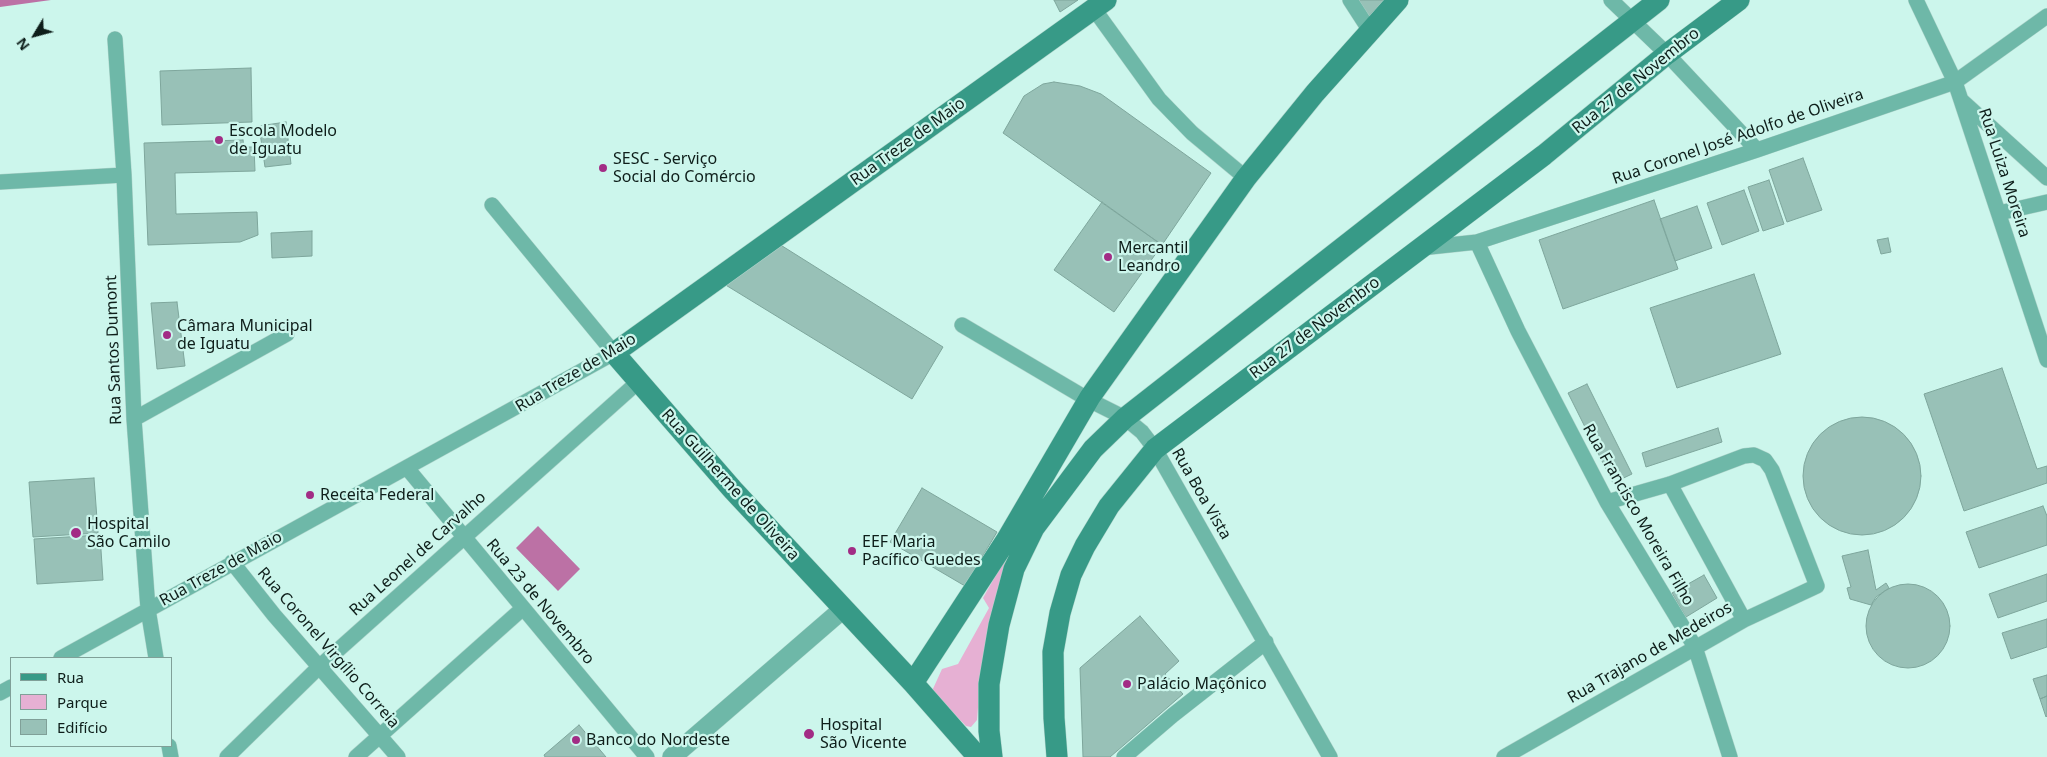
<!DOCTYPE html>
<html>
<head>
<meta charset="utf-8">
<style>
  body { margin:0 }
  #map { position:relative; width:2047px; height:757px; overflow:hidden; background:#ccf6ec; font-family:"Noto Sans",sans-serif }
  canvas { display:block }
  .legend { position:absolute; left:10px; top:657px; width:162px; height:90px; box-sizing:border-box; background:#ccf6ec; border:1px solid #80a098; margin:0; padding:6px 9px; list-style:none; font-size:15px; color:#0e1e1a }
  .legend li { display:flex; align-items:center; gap:10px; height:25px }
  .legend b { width:25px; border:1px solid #80a098 }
  .north { position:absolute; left:10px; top:10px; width:50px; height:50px; -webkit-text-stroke:4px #ccf6ec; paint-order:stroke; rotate:233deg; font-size:14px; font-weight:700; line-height:20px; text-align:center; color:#0e1e1a }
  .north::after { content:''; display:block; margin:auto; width:18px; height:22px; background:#0e1e1a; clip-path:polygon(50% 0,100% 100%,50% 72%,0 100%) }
</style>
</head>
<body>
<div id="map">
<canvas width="2047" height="757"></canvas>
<ul class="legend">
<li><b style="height:6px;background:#379a87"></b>Rua</li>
<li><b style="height:14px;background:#e6b0d3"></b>Parque</li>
<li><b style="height:14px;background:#98c1b7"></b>Edifício</li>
</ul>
<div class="north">N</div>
</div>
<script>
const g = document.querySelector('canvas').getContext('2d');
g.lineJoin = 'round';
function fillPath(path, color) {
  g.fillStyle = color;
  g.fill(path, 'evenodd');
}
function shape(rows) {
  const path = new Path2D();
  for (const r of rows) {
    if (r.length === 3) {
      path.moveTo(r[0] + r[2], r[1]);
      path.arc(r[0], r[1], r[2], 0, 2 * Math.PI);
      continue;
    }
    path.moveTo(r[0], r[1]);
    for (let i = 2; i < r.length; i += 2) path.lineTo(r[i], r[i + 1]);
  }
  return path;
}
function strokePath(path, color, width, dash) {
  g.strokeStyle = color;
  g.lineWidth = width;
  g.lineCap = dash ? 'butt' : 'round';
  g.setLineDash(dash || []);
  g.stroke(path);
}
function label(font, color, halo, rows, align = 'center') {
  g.font = font + ' "Noto Sans",sans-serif';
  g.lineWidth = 4.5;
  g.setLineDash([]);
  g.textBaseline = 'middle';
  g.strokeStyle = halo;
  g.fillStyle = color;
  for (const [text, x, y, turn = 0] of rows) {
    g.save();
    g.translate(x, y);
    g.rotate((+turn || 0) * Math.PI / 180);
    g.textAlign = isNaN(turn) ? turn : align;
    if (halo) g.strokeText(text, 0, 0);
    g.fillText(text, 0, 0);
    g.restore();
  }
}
fillPath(shape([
  [1029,516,981,670,977,720,971,727,966,726,932,691,942,669,958,664,989,608,983,598]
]), '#e6b0d3');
fillPath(shape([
  [0,0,51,0,0,7],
  [538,526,580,569,558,591,516,548]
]), '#bc71a5');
const building = shape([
  [1054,0,1078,0,1060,12,1054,0],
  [1359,0,1384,0,1369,16,1359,0],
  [251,68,252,122,162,125,160,71,251,68],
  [1054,82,1080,86,1101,94,1211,173,1162,245,1003,133,1024,96,1043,84,1054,82],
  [286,122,291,164,265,167,259,126,286,122],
  [243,140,244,147,254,147,255,171,175,173,176,214,257,212,258,235,240,242,148,245,144,143,243,140],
  [1803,158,1822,210,1787,222,1769,170,1803,158],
  [1769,180,1784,224,1763,231,1748,187,1769,180],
  [1744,190,1759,231,1722,245,1707,203,1744,190],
  [1654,200,1678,269,1563,309,1539,240,1654,200],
  [1102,202,1162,245,1114,312,1054,270,1102,202],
  [1697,206,1712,248,1675,261,1660,219,1697,206],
  [312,231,312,256,272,258,271,233,312,231],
  [1888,238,1891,252,1881,254,1877,240,1888,238],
  [779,244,943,347,912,399,724,284,779,244],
  [1754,274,1781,354,1677,388,1650,308,1754,274],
  [177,302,185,366,157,369,151,303,177,302],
  [2002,368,2037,469,2047,466,2047,483,1964,511,1924,394,2002,368],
  [1587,384,1632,474,1613,483,1568,393,1587,384],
  [1862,476,59],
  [1718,428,1722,442,1646,467,1642,453,1718,428],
  [94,478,98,533,33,537,29,482,94,478],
  [922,488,997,532,965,586,890,542,922,488],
  [2043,506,2047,516,2047,545,1979,568,1966,532,2043,506],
  [100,535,103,580,37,584,34,539,100,535],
  [1868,550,1876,590,1886,583,1889,588,1876,597,1871,605,1850,599,1847,588,1851,587,1842,556,1868,550],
  [2047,574,2047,601,1998,618,1989,594,2047,574],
  [1704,575,1717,598,1686,617,1672,593,1704,575],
  [1908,626,42],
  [1140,616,1179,661,1165,674,1183,694,1110,757,1083,757,1080,668,1140,616],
  [2047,619,2047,647,2011,659,2002,633,2047,619],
  [2047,675,2047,696,2040,699,2033,679,2047,675],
  [2047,696,2047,716,2046,717,2040,699,2047,696],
  [579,725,606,757,545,757,544,755,579,725]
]);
fillPath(building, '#98c1b7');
strokePath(building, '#7ea69c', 1);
const minor = shape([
  [1350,0,1370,31],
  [1611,0,1667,54,1757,150],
  [1916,0,1955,82,2047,360],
  [1094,9,1159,99,1192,133,1246,178],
  [115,39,124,175,134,419,148,609,156,658],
  [1961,100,2047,178],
  [0,182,124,175],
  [1999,213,2047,202],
  [1477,242,1518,331,1607,502,1695,647,1730,757],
  [1421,248,1477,242,1757,150,1955,82,2047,16],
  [962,325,1089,400,1125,418,1142,432,1155,449,1330,757],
  [134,419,287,334],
  [407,468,647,757],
  [1670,484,1744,620],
  [232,562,274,615,398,757],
  [61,658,614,353,492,205],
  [0,693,11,687],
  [169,746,171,757],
  [227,757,319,667,638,382],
  [356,757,522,609],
  [1124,757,1173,715,1266,642],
  [1504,757,1744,620,1817,586,1772,470,1765,460,1754,455,1744,456,1670,484,1607,502]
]);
const tertiary = shape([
  [672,757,843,609]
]);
const secondary = shape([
  [913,683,1007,539,1090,397,1246,178,1315,93,1398,0],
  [978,757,913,683,733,490,614,353,1106,0],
  [992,757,989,731,989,684,999,625,1014,569,1034,528,1093,449,1125,418,1659,0],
  [1057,757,1054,718,1053,652,1060,613,1071,575,1085,546,1109,506,1155,449,1544,155,1667,54,1739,0]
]);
strokePath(minor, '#aed3ca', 16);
strokePath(tertiary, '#aed3ca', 20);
strokePath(secondary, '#aed3ca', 22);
strokePath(minor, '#6eb8a8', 15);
strokePath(tertiary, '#6eb8a8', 19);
strokePath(secondary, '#379a87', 21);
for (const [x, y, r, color] of [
  [219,140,5,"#a22c85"],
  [603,168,5,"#a22c85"],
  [1108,257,5,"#a22c85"],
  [167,335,5,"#a22c85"],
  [310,495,5,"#a22c85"],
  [76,533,6,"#a22c85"],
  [852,551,5,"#a22c85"],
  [1127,684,5,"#a22c85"],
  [809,734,6,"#a22c85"],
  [576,740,5,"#a22c85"]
]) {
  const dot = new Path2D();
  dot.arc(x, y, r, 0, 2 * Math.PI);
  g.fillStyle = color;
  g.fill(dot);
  strokePath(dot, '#ccf6ec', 2);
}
label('16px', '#0e1e1a', '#ccf6ec', [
  ["Rua 27 de Novembro",1636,81,-39],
  ["Rua Coronel José Adolfo de Oliveira",1738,137,-19],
  ["Rua Treze de Maio",908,142,-36],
  ["Rua Luiza Moreira",2004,173,72],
  ["Rua 27 de Novembro",1315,328,-37],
  ["Rua Santos Dumont",114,350,-92],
  ["Rua Treze de Maio",576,373,-31],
  ["Rua Guilherme de Oliveira",730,485,48],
  ["Rua Boa Vista",1201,494,60],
  ["Rua Francisco Moreira Filho",1638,515,60],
  ["Rua Leonel de Carvalho",418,554,-42],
  ["Rua Treze de Maio",221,569,-29],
  ["Rua 23 de Novembro",540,602,50],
  ["Rua Coronel Virgílio Correia",328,648,49],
  ["Rua Trajano de Medeiros",1650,653,-30]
]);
label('16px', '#0e1e1a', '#ccf6ec', [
  ["Escola Modelo",229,131],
  ["de Iguatu",229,149],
  ["SESC - Serviço",613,159],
  ["Social do Comércio",613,177],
  ["Mercantil",1118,248],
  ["Leandro",1118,266],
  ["Câmara Municipal",177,326],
  ["de Iguatu",177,344],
  ["Receita Federal",320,495],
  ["Hospital",87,524],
  ["São Camilo",87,542],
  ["EEF Maria",862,542],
  ["Pacífico Guedes",862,560],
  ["Palácio Maçônico",1137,684],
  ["Hospital",820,725],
  ["São Vicente",820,743],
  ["Banco do Nordeste",586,740]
], 'left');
</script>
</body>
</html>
